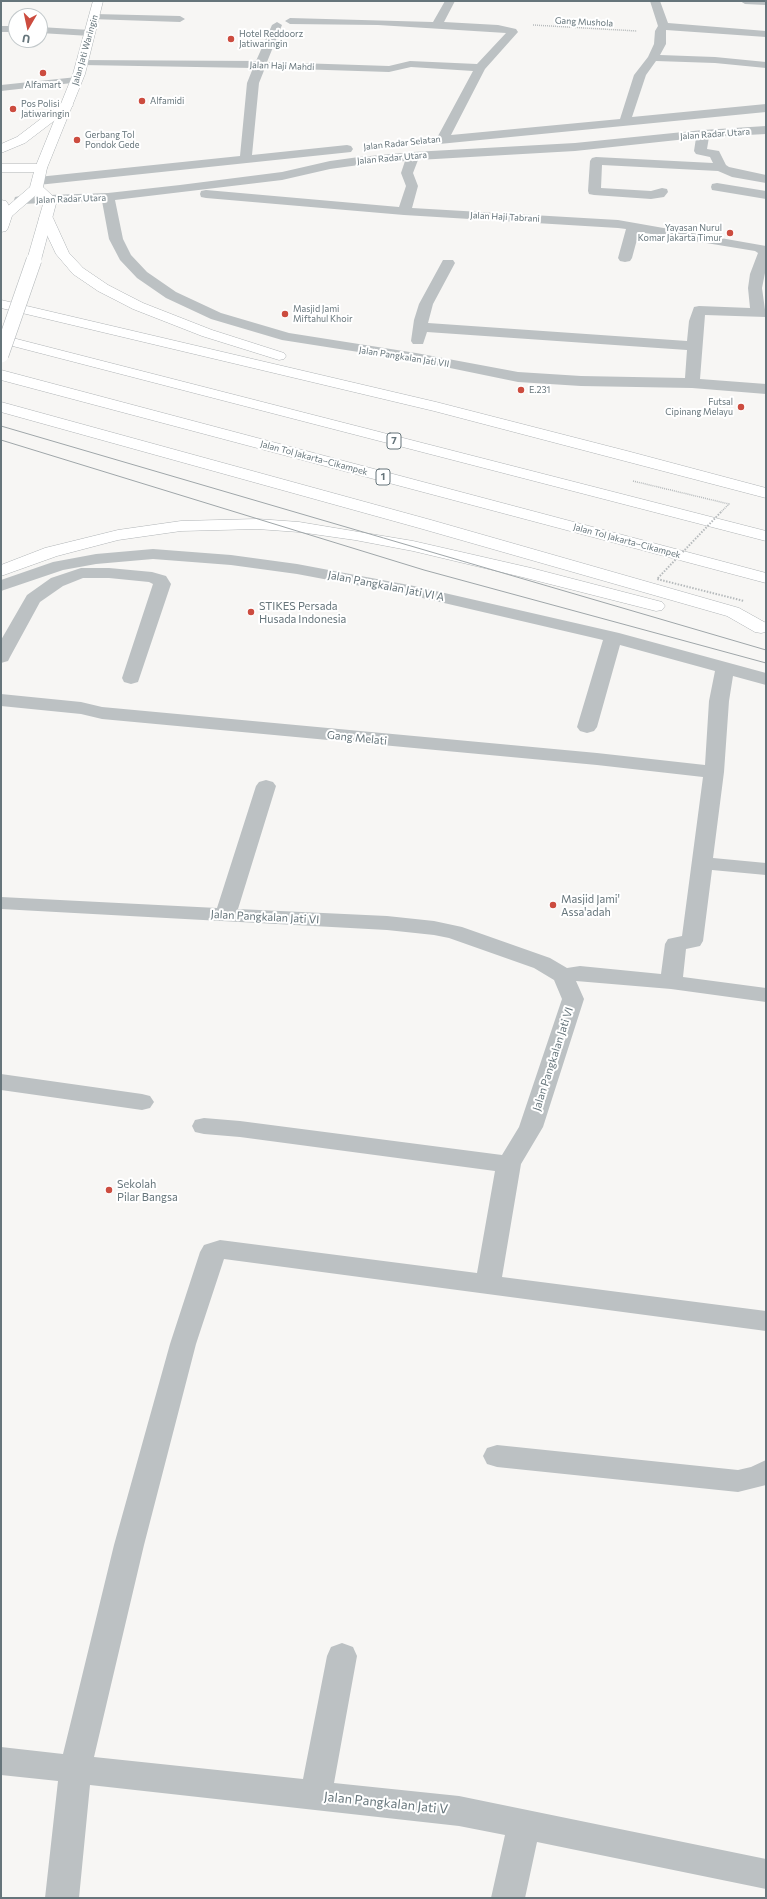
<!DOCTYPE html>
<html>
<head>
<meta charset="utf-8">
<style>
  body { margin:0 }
  #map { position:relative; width:767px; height:1899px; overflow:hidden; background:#f7f6f4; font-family:Commissioner,sans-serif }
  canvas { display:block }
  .frame { position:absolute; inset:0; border:2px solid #66757b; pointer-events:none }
  .north { position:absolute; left:8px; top:8px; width:40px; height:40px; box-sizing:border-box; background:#fff; border:1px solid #c2c8ca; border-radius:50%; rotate:189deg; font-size:11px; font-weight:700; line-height:16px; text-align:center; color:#66757b }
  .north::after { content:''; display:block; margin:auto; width:14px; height:18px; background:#cc4c3f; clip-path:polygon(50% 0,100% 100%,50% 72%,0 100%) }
</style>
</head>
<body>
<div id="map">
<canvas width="767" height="1899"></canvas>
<div class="frame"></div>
<div class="north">U</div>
</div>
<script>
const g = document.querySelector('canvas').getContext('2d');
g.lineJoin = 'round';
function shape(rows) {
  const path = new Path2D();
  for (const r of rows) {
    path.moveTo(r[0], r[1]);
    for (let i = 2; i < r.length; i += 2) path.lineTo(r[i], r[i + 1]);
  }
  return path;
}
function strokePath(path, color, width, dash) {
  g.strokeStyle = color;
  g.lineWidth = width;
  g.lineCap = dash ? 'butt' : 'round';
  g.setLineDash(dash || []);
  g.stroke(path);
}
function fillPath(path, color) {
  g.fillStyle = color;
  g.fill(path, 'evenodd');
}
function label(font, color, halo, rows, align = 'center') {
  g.font = font + ' Commissioner,sans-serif';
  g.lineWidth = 4;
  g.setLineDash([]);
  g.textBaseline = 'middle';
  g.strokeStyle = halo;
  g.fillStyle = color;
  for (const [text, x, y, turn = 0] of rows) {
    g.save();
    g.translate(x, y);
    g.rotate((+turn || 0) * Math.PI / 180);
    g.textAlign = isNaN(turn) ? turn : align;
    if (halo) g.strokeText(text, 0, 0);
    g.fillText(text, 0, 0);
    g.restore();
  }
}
const major = shape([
  [93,1,103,1,85,74,47,168,43,187,57,200,41,260,39,263,34,264,29,263,27,260,44,201,36,195,12,216,8,228,6,231,1,232,1,212,30,187,35,168,73,74,93,1]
]);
const highway = shape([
  [67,101,71,102,73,105,71,108,25,143,1,153,1,144,17,137,63,102,67,101],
  [1,164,41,164,45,165,47,168,45,171,41,172,1,172,1,164],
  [1,200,6,201,8,204,13,214,11,217,6,218,1,216,1,200],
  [46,214,51,215,53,218,69,253,83,268,108,285,143,303,212,330,284,353,286,356,284,359,279,360,202,336,133,309,98,291,73,274,56,254,39,218,41,215,46,214],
  [1,300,436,402,627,451,766,488,766,498,434,411,1,308,1,300],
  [1,335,766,531,766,541,1,343,1,335],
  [1,370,766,573,766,583,1,380,1,370],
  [1,402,431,520,739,608,766,623,766,632,761,633,755,632,727,616,419,528,1,412,1,402],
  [257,519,299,522,413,541,531,568,662,602,665,606,662,610,656,611,522,577,413,551,355,540,299,532,257,529,181,531,118,540,57,556,1,576,1,565,45,548,118,530,181,521,257,519]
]);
strokePath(major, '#b0b5b7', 1);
strokePath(highway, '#b0b4b6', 1);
strokePath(shape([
  [533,25,637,31]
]), '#b6babc', 1.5, [1, 1]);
fillPath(shape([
  [445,1,455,1,444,22,498,25,516,29,518,32,485,69,451,135,620,119,634,75,648,57,654,44,655,31,658,26,650,1,660,1,668,23,766,31,766,37,666,30,666,44,660,55,715,57,766,62,766,68,715,63,656,61,646,75,632,117,766,104,766,112,429,145,423,141,425,138,438,136,473,71,411,67,389,72,265,68,259,83,252,155,347,145,351,146,353,149,351,152,38,185,34,184,32,181,34,178,38,177,240,156,247,83,253,68,82,65,78,64,76,62,78,60,256,61,272,25,277,22,282,25,267,62,389,66,410,61,477,64,506,33,378,25,290,24,285,21,290,18,433,22,445,1],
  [740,1,766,1,766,5,745,4,740,1],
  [94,14,180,16,185,19,180,22,90,19,89,17,90,15,94,14],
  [1,26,16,26,16,32,1,32,1,26],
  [40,27,90,30,95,33,90,36,40,33,40,27],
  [77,77,83,80,81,82,1,91,1,85,77,77],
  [766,126,766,134,709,137,707,149,719,151,726,165,729,167,766,175,766,183,732,177,718,171,602,165,601,188,651,191,662,188,667,189,668,192,664,197,651,199,594,195,589,194,588,191,590,161,592,158,596,157,713,163,710,157,696,154,694,151,696,138,575,151,418,160,413,173,418,186,412,208,618,220,766,246,766,268,762,288,766,317,705,315,700,379,766,384,766,394,692,388,581,386,518,382,416,361,282,340,211,319,166,298,137,278,120,260,109,239,102,201,20,204,15,203,14,200,15,197,20,196,108,193,180,185,282,172,330,161,359,157,413,152,575,143,703,130,766,126],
  [405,161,401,173,406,186,399,207,206,190,201,191,200,194,201,197,206,198,404,215,618,228,626,229,618,258,620,261,625,262,630,261,632,258,639,232,755,251,758,253,750,274,748,288,750,308,699,306,694,307,689,321,687,341,428,323,433,304,455,263,453,260,443,260,419,304,414,320,411,341,413,344,423,344,427,332,687,350,685,378,581,376,518,372,416,353,289,333,221,313,176,292,147,272,131,255,123,239,115,200,282,180,330,169,359,165,405,161],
  [717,183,766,191,766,199,712,190,711,187,712,184,717,183],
  [153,549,231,555,297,564,414,586,619,633,766,673,766,685,733,676,729,701,724,772,713,858,766,863,766,875,712,870,703,941,700,946,686,949,683,977,766,988,766,1002,671,989,576,981,584,999,543,1127,521,1164,502,1277,766,1311,766,1331,224,1259,196,1344,144,1545,94,1757,303,1779,327,1656,331,1647,342,1643,353,1647,357,1656,334,1783,459,1796,766,1859,766,1889,537,1842,525,1898,491,1898,505,1835,459,1826,90,1785,79,1898,45,1898,58,1781,1,1775,1,1747,63,1754,114,1545,170,1344,200,1252,204,1245,220,1240,477,1273,495,1171,240,1137,204,1134,195,1132,192,1126,195,1120,204,1118,240,1121,502,1155,519,1127,562,999,554,980,534,968,449,938,434,935,387,930,1,909,1,897,217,908,256,786,259,782,266,780,273,782,276,786,238,909,387,916,434,921,462,927,550,958,567,968,580,966,661,974,665,944,668,939,682,936,703,777,597,765,102,719,81,714,1,706,1,694,81,702,102,707,597,753,705,765,709,701,715,671,620,645,597,727,594,731,587,733,580,731,577,727,603,640,414,596,297,574,231,565,153,559,96,564,63,570,1,591,1,580,53,562,96,554,153,549],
  [81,568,109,568,152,572,166,576,171,584,138,682,131,684,124,682,122,678,153,584,149,582,109,578,83,578,63,586,40,602,10,657,8,661,1,663,1,640,27,595,51,578,81,568],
  [1,1074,142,1094,150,1096,154,1102,150,1108,142,1110,1,1090,1,1074],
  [497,1445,738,1470,751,1467,766,1460,766,1485,738,1492,497,1467,487,1464,483,1456,487,1448,497,1445]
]), '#bcc1c3');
fillPath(major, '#fff');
fillPath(highway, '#fff');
strokePath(shape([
  [1,426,766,650],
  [1,440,424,570,766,663]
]), '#9fa6a9', 1);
const majorBridge = shape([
  [1,355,34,260]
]);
strokePath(majorBridge, '#b0b5b7', 16, []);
strokePath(shape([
  [633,481,729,504,720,513]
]), '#b6babc', 1.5, [1, 1]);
strokePath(shape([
  [721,512,657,579,744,601]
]), '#b6babc', 2, [1.5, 1.5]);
strokePath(majorBridge, '#fff', 15);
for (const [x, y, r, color] of [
  [231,39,4,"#cc4c3f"],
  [43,73,4,"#cc4c3f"],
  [142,101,4,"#cc4c3f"],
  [13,109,4,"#cc4c3f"],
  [77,140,4,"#cc4c3f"],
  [730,233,4,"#cc4c3f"],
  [285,314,4,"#cc4c3f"],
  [521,390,4,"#cc4c3f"],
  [741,407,4,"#cc4c3f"],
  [251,612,4,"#cc4c3f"],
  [553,905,4,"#cc4c3f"],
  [109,1190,4,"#cc4c3f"]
]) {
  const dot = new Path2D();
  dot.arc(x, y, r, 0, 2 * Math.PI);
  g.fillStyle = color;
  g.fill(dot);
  strokePath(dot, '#fff', 1.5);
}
label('9px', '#66757b', '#fff', [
  ["Gang Mushola",584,22,3],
  ["Jalan Jati Waringin",85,50,-74],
  ["Jalan Haji Mahdi",282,66,2],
  ["Jalan Radar Utara",715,134,-4],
  ["Jalan Radar Selatan",402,143,-6],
  ["Jalan Radar Utara",392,158,-5],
  ["Jalan Radar Utara",71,199,-2],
  ["Jalan Haji Tabrani",505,217,3],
  ["Jalan Pangkalan Jati VII",404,357,9],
  ["Jalan Tol Jakarta–Cikampek",314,458,15],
  ["Jalan Tol Jakarta–Cikampek",627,541,15]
]);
label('9px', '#66757b', '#fff', [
  ["Hotel Reddoorz",239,34],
  ["Jatiwaringin",239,44],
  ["Alfamart",43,85,"center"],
  ["Alfamidi",150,101],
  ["Pos Polisi",21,104],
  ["Jatiwaringin",21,114],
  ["Gerbang Tol",85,135],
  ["Pondok Gede",85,145],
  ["Yayasan Nurul",722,228,"right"],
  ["Komar Jakarta Timur",722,238,"right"],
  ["Masjid Jami",293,309],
  ["Miftahul Khoir",293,319],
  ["E.231",529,390],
  ["Futsal",733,402,"right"],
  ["Cipinang Melayu",733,412,"right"]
], 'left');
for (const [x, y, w] of [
  [394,441,14],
  [383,477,14]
]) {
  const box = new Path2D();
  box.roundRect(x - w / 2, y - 8, w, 16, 3);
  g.fillStyle = '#fff';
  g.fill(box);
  strokePath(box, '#66757b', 1);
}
label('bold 10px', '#66757b', null, [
  ["7",394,441],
  ["1",383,477]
]);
label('11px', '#66757b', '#fff', [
  ["Jalan Pangkalan Jati VI A",386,586,11],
  ["Gang Melati",357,738,6],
  ["Jalan Pangkalan Jati VI",265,917,3],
  ["Jalan Pangkalan Jati VI",553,1059,-72]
]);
label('11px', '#66757b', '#fff', [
  ["STIKES Persada",259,606],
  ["Husada Indonesia",259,619],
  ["Masjid Jami'",561,899],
  ["Assa'adah",561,912],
  ["Sekolah",117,1184],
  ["Pilar Bangsa",117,1197]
], 'left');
label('13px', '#66757b', '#fff', [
  ["Jalan Pangkalan Jati V",386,1803,6]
]);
</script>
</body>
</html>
